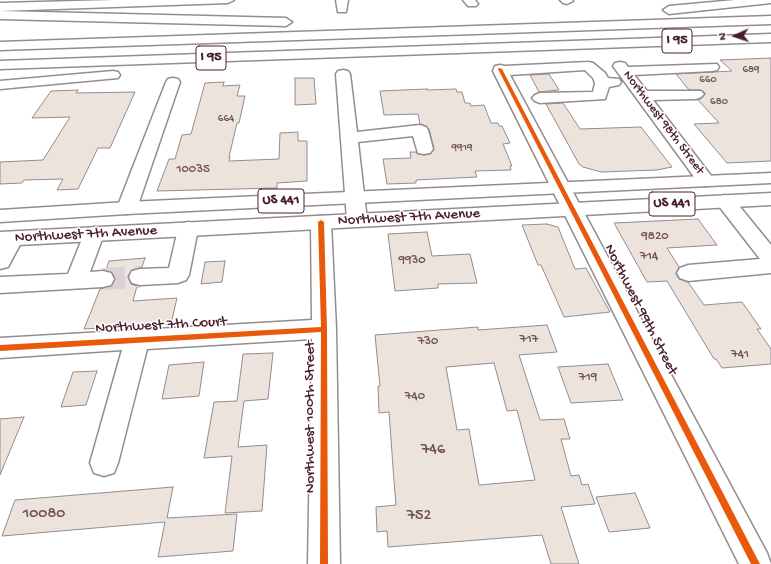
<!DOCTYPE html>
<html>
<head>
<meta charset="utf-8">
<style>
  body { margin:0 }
  #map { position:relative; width:771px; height:564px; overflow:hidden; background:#fff; font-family:"Gochi Hand",sans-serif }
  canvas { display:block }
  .north { position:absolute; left:715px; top:16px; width:40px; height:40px; -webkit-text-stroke:3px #fff; paint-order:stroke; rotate:267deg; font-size:11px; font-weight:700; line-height:16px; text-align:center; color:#4a1f2b }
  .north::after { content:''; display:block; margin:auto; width:14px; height:18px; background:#4a1f2b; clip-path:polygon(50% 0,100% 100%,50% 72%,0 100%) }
</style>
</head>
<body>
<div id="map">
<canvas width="771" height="564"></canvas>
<div class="north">N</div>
</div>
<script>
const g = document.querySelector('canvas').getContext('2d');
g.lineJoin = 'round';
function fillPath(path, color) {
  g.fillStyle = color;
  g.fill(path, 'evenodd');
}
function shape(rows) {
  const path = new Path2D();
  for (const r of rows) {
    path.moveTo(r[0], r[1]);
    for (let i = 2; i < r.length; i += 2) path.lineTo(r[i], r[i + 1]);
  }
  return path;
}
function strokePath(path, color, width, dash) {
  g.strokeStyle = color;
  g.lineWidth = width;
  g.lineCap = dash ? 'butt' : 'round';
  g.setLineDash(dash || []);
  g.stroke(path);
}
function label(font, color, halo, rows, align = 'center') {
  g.font = font + ' "Gochi Hand",sans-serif';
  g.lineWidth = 3;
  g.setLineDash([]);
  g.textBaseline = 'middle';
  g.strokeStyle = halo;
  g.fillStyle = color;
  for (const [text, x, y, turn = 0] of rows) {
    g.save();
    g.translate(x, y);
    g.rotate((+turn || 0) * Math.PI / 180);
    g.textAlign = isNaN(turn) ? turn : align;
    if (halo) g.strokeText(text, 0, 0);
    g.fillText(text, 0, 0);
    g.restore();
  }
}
const building = shape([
  [771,58,771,161,727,163,694,124,719,123,698,100,702,98,705,93,701,90,689,90,676,74,732,71,720,60,771,58],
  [549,74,559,90,539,92,530,75,549,74],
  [295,78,314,78,316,104,295,105,295,78],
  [224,82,223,86,240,85,237,96,245,96,239,123,237,123,229,157,230,157,229,161,279,159,280,133,298,132,298,141,307,141,307,181,277,183,277,188,157,191,169,159,175,159,182,135,191,134,205,83,224,82],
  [427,89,427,90,456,89,457,92,462,92,465,103,470,103,471,106,484,105,491,123,498,123,499,126,502,126,510,143,503,144,512,166,510,166,511,170,475,171,477,177,416,180,416,183,387,184,383,159,411,158,410,152,416,152,418,154,424,155,430,154,434,149,429,129,426,126,420,124,418,114,384,115,380,91,427,89],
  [78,90,76,93,135,92,110,148,98,148,78,189,57,190,63,179,24,180,22,183,0,184,0,162,43,160,70,117,32,118,51,91,78,90],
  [563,103,580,129,641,127,672,167,657,170,601,172,583,167,579,164,546,104,563,103],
  [698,219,717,245,667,248,679,267,676,274,679,279,688,282,704,305,742,302,761,329,757,329,771,349,771,364,722,368,716,359,714,359,667,281,647,282,614,223,698,219],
  [547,224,558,227,575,269,586,268,610,312,564,317,541,265,538,265,522,225,547,224],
  [427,232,432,256,470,254,477,283,438,284,438,288,395,291,388,234,427,232],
  [145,258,142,267,132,270,128,276,131,284,137,286,133,301,177,298,171,324,84,329,100,289,111,286,115,280,112,272,106,270,109,261,145,258],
  [225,261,222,282,201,284,205,262,225,261],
  [547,325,557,352,519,355,540,420,564,419,570,439,561,439,571,476,579,475,582,485,588,484,595,504,561,507,579,564,551,564,542,535,388,547,387,531,377,532,376,507,396,505,394,481,389,412,379,413,378,386,380,386,375,335,478,327,478,330,547,325],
  [494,363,507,411,517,410,535,480,479,485,469,429,457,430,446,367,494,363],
  [273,353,268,399,244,401,238,447,267,445,262,511,225,513,232,456,204,458,214,402,237,401,243,354,273,353],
  [204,362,199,396,162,399,169,365,204,362],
  [608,364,623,400,571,403,558,367,608,364],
  [97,371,86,405,61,407,73,372,97,371],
  [24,417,0,475,0,419,24,417],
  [173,487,167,518,237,514,233,551,158,557,165,522,2,536,15,500,173,487],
  [635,493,650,528,609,532,596,497,635,493]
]);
fillPath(building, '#ece3dc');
strokePath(building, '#948c8e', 1);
strokePath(shape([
  [103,279,140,277]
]), '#dbd2d5', 22, [22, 11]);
const minor = shape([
  [114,0,234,0,228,3,0,11,0,3,114,0],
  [336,0,348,0,346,12,338,12,336,0],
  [463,0,475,0,478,4,476,6,468,6,463,0],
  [560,0,572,0,573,1,567,4,563,3,560,0],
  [588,62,593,63,605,73,608,78,619,79,621,82,619,85,609,87,605,99,540,103,535,101,532,98,535,95,540,93,593,92,595,83,593,78,585,70,510,75,767,553,771,564,739,564,493,71,495,66,500,65,505,66,588,62],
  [620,62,625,63,628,67,717,64,719,67,717,70,712,71,634,75,647,91,701,91,704,94,701,97,696,99,653,100,712,177,715,181,712,185,706,186,700,185,613,66,615,63,620,62],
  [343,70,348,71,350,74,357,132,420,125,426,127,428,130,433,149,430,153,424,154,418,153,413,136,358,142,367,220,364,224,357,226,350,224,347,220,336,74,338,71,343,70],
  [173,78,178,79,180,82,137,208,134,212,127,214,120,212,117,208,166,82,168,79,173,78],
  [725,195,732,197,771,245,771,273,688,281,680,278,677,273,680,268,688,265,760,259,715,201,718,197,725,195],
  [321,216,328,217,331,222,336,329,340,564,308,564,312,339,147,349,118,463,114,473,104,476,94,473,90,463,122,350,0,358,0,338,312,320,311,222,314,217,321,216],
  [188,222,195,224,198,229,189,275,186,280,178,283,140,285,132,283,129,277,132,271,140,269,169,268,178,229,181,224,188,222],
  [94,227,101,229,104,234,90,272,103,271,111,273,114,279,111,285,103,287,0,293,0,277,68,274,84,234,87,229,94,227],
  [13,232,20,234,23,239,8,267,0,269,0,244,6,234,13,232]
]);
const major = shape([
  [771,173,771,183,127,214,0,222,0,210,127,202,771,173],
  [771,193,771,205,0,246,0,232,771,193]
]);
const highway = shape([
  [735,0,771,0,771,3,669,14,663,10,669,6,735,0],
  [0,11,286,18,292,22,286,26,0,19,0,11],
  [771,16,771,24,0,50,0,42,771,16],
  [771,34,771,42,0,69,0,61,771,34],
  [113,71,118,72,120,75,118,78,0,89,0,81,113,71]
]);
strokePath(minor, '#948c8e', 3);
strokePath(major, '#948c8e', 3);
strokePath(highway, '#948c8e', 3);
fillPath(minor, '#fff');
fillPath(major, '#fff');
fillPath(highway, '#fff');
fillPath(shape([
  [499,68,502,69,760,564,751,564,498,69,499,68],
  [321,220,324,222,327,329,328,564,320,564,321,332,0,351,0,345,321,327,318,222,321,220]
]), '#e8590c');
label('11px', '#725057', null, [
  ["689",751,70],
  ["660",708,80],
  ["680",719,102],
  ["664",226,119],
  ["9919",462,148]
]);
label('13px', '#4a1f2b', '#fff', [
  ["Northwest 98th Street",663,123,53]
]);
label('13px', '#725057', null, [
  ["10035",193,170],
  ["9820",655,237],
  ["714",649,257],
  ["9930",412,261],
  ["717",529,340],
  ["730",428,342],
  ["741",740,355],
  ["719",588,378],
  ["740",415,397]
]);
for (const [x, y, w] of [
  [677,41,30],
  [211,58,30],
  [281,201,46],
  [672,204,46]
]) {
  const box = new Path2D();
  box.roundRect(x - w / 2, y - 12, w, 24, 3);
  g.fillStyle = '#fff';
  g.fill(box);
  strokePath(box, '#4a1f2b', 1);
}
label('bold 14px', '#4a1f2b', null, [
  ["I 95",677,41],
  ["I 95",211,58],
  ["US 441",281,201],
  ["US 441",672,204]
]);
label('15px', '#4a1f2b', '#fff', [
  ["Northwest 7th Avenue",409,218,-3],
  ["Northwest 7th Avenue",86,235,-3],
  ["Northwest 99th Street",640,310,63],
  ["Northwest 7th Court",161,326,-3],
  ["Northwest 100th Street",311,417,-90]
]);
label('16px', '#725057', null, [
  ["746",433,451],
  ["10080",44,515],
  ["752",419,517]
]);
</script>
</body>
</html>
